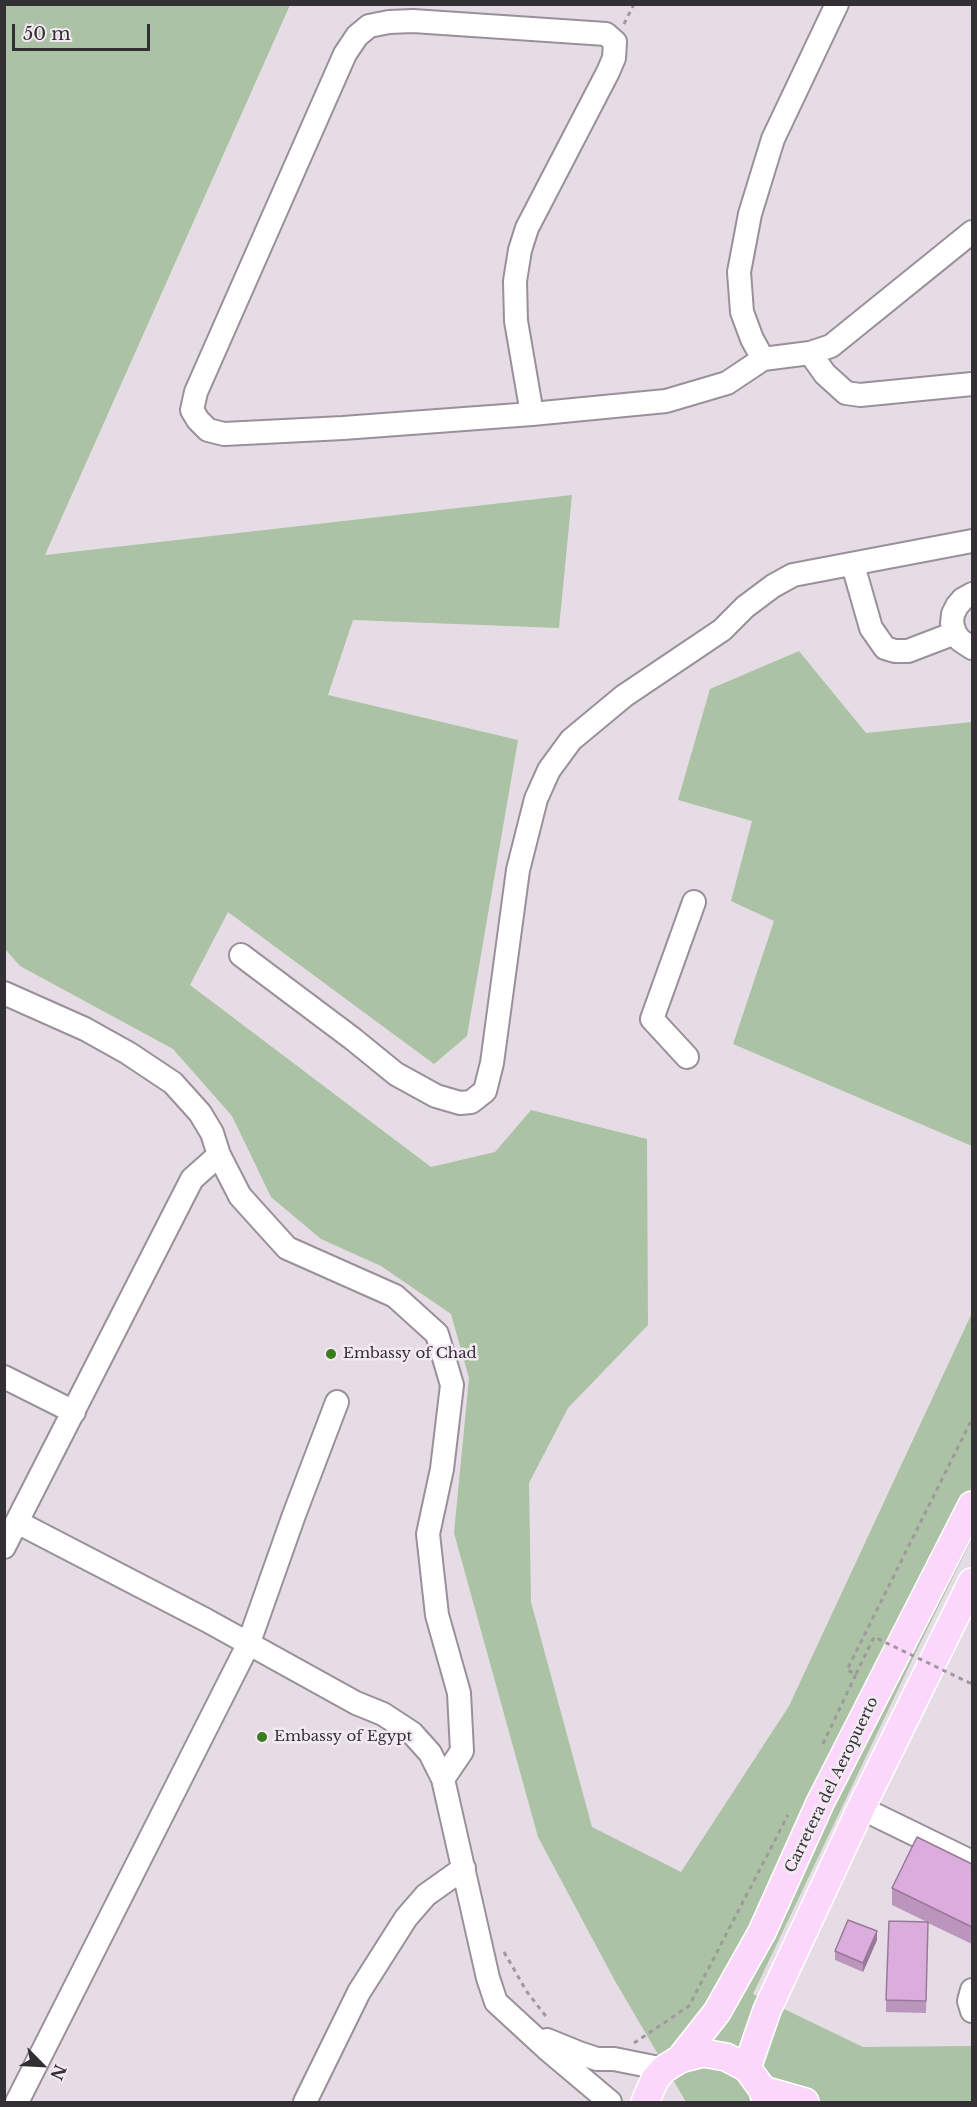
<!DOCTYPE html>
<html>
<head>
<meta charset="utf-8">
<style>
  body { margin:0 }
  #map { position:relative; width:977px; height:2107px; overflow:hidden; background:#e6dce6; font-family:"Libre Baskerville",serif }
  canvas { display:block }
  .frame { position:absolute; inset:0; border:6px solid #333033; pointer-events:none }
  .north { position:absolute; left:12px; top:2035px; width:60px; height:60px; -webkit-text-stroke:4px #f3e9f3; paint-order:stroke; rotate:114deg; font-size:16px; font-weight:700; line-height:24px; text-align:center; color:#333033 }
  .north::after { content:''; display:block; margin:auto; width:21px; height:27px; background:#333033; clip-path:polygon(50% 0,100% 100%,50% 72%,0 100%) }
  .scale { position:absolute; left:12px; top:24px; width:138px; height:27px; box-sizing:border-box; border:3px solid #333033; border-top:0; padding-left:8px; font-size:18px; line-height:21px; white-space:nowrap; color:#333033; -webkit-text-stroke:4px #f3e9f3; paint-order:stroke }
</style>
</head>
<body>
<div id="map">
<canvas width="977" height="2107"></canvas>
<div class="frame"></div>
<div class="north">N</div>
<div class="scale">50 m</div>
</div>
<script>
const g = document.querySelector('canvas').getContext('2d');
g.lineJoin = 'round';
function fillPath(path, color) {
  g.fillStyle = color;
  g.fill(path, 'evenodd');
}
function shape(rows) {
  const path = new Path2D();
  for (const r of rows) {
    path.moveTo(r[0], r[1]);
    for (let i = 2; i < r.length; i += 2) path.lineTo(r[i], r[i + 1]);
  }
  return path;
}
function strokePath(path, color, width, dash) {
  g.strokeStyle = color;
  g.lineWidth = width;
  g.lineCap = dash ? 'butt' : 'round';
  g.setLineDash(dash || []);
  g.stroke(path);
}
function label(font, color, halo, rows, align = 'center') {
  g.font = font + ' "Libre Baskerville",serif';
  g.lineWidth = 5;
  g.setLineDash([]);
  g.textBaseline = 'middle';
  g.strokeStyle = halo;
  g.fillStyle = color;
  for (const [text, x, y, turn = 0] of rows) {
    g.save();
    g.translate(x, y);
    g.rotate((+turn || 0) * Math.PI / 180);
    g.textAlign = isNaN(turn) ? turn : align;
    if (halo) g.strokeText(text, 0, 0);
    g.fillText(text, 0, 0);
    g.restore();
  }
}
fillPath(shape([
  [4,5,290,5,45,555,572,495,559,628,353,620,328,695,518,740,467,1036,434,1064,228,912,190,985,431,1167,495,1152,531,1110,647,1139,648,1325,568,1408,529,1483,531,1602,592,1827,681,1872,789,1706,972,1313,972,1539,912,1660,753,1994,863,2047,972,2046,972,2102,686,2102,615,1981,538,1837,454,1533,469,1378,451,1314,381,1266,321,1239,271,1197,232,1116,173,1049,20,966,5,949],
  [799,651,866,733,972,722,972,1146,733,1044,774,921,731,901,752,821,678,800,710,689]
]), '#abc2a4');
const minor = shape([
  [810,353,825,374,846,393,860,395,972,384],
  [763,359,752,339,742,312,739,272,750,214,773,139,837,4],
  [532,414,516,321,515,281,520,250,527,228,608,72,614,58,615,42,606,34,413,21,389,22,369,26,357,36,345,54,196,392,192,410,198,420,208,430,224,434,343,428,532,414,666,401,727,383,763,359,810,353,831,346,972,232],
  [853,565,871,628,885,648,895,651,908,651,955,633],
  [972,594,963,599,957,606,953,614,952,623,955,633,960,640,972,648],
  [241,955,353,1039,396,1074,436,1096,460,1103,471,1102,485,1091,492,1063,518,870,536,799,549,770,571,740,624,696,722,630,745,607,773,586,793,575,972,541],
  [4,993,85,1029,128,1053,173,1083,200,1113,212,1133,219,1155,240,1196,287,1248,395,1296,437,1334,452,1385,442,1469,428,1534,437,1615,459,1693,462,1751,443,1779],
  [687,1057,652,1019,694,902],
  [4,1377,74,1412],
  [17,1522,206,1620,356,1703,383,1714,412,1733,430,1753,443,1779,488,1978,496,2002,546,2048,610,2102],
  [4,1547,192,1179,219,1155],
  [861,1808,972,1862],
  [972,1990,969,2001,972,2011],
  [547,2040,579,2053,597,2059,614,2059,664,2069],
  [17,2102,248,1645,294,1515,337,1402],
  [305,2102,359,1992,406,1918,426,1895,464,1868]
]);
const major = shape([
  [680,2059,717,2012,762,1932,820,1803,972,1505],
  [747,2068,767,2010,861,1808,972,1582],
  [763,2090,805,2102],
  [645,2102,655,2079,664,2069,680,2059,703,2053,726,2057,747,2068,763,2090,766,2102]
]);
strokePath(minor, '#999099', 26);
strokePath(major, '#fff', 30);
strokePath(shape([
  [624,24,634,4],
  [823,1744,856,1674,847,1670,972,1419],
  [504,1952,527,1992,548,2019],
  [634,2043,689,2006,788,1815]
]), '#9f989f', 3, [4.5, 4.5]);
strokePath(minor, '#fff', 22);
strokePath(major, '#fbd8fb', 27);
strokePath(shape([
  [856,1674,874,1637,972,1684]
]), '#9f989f', 3, [4.5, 4.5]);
fillPath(shape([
  [972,1864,972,1944,928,1923,926,2013,886,2012,886,2000,927,1922,892,1905,892,1888],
  [877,1940,863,1972,835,1960,835,1951]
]), '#bc95bd');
fillPath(shape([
  [877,1931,877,1940,863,1972,863,1963]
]), '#99799a');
const building = shape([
  [917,1837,972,1864,972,1927,892,1888,917,1837],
  [848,1920,877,1931,863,1963,835,1951,848,1920],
  [889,1921,928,1922,926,2001,886,2000,889,1921]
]);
fillPath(building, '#dbaddc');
strokePath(building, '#99799a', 1.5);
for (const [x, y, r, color] of [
  [331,1354,6,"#3a7d1f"],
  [262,1737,6,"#3a7d1f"]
]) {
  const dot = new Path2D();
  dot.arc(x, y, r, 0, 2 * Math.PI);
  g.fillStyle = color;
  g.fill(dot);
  strokePath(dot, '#f3e9f3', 2);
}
label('15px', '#333033', '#f3e9f3', [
  ["Embassy of Chad",343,1354],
  ["Embassy of Egypt",274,1737]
], 'left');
label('15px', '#333033', '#f3e9f3', [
  ["Carretera del Aeropuerto",832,1785,-64]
]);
</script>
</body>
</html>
